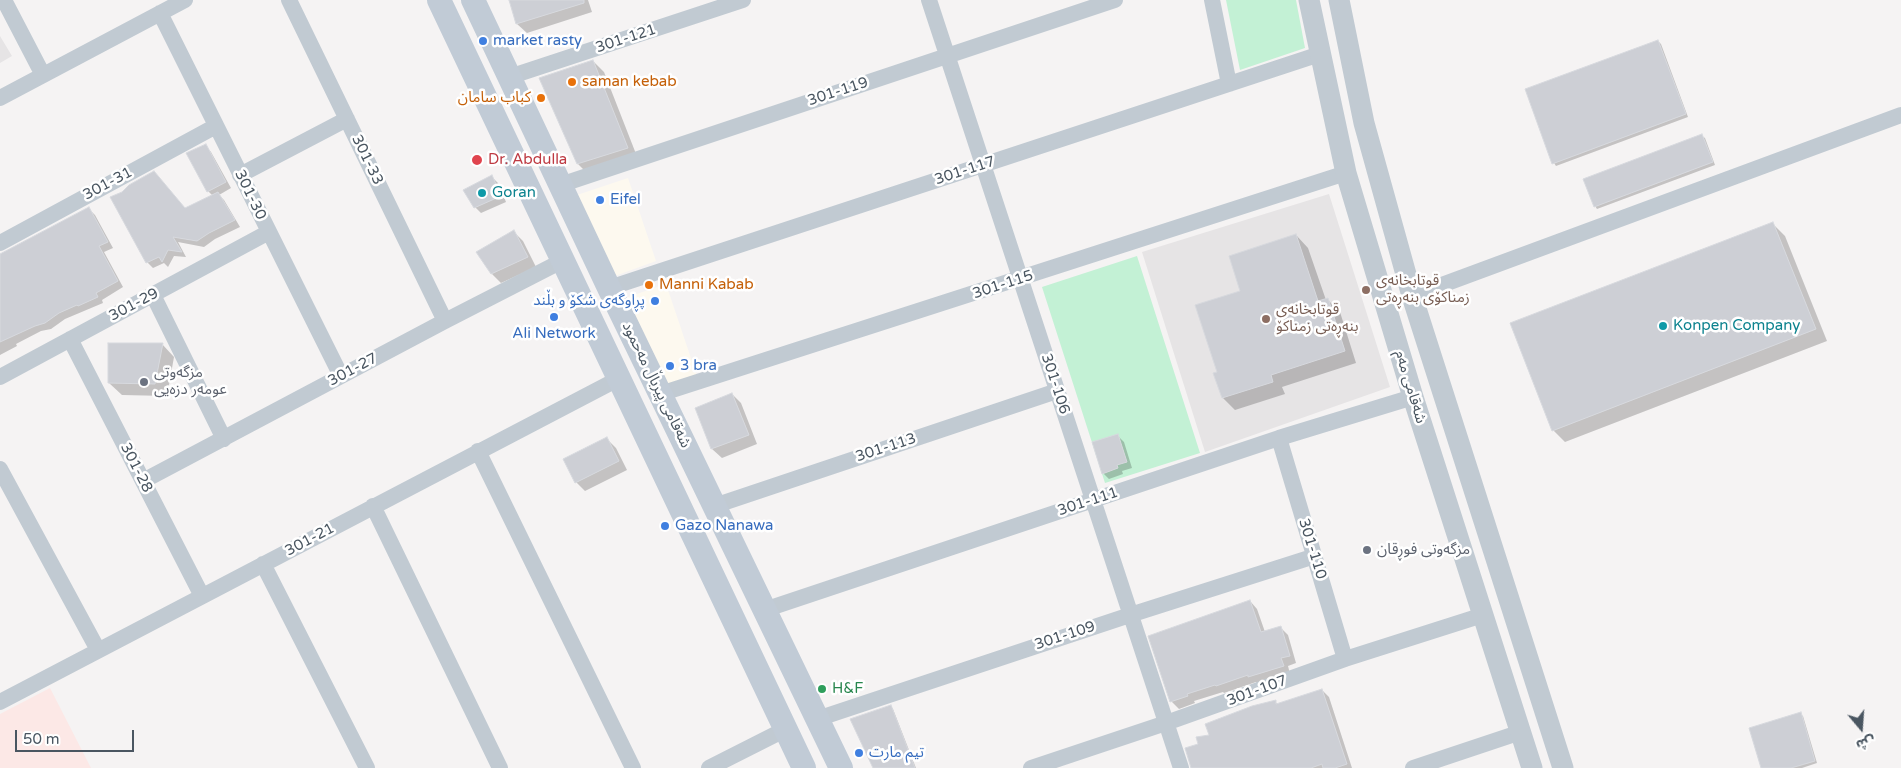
<!DOCTYPE html>
<html>
<head>
<meta charset="utf-8">
<style>
  body { margin:0 }
  #map { position:relative; width:1901px; height:768px; overflow:hidden; background:#f5f3f3; font-family:"Varela Round","Noto Sans Arabic",sans-serif }
  canvas { display:block }
  .north { position:absolute; left:1836px; top:703px; width:50px; height:50px; -webkit-text-stroke:4px #fff; paint-order:stroke; rotate:162deg; font-size:14px; font-weight:700; line-height:20px; text-align:center; color:#4a5661 }
  .north::after { content:''; display:block; margin:auto; width:18px; height:22px; background:#4a5661; clip-path:polygon(50% 0,100% 100%,50% 72%,0 100%) }
  .scale { position:absolute; left:15px; top:730px; width:119px; height:22px; box-sizing:border-box; border:2px solid #4a5661; border-top:0; padding-left:6px; font-size:15px; line-height:18px; white-space:nowrap; color:#4a5661; -webkit-text-stroke:4px #fff; paint-order:stroke }
</style>
</head>
<body>
<div id="map">
<canvas width="1901" height="768"></canvas>
<div class="north">ش</div>
<div class="scale">50 m</div>
</div>
<script>
const g = document.querySelector('canvas').getContext('2d');
g.lineJoin = 'round';
function fillPath(path, color) {
  g.fillStyle = color;
  g.fill(path, 'evenodd');
}
function shape(rows) {
  const path = new Path2D();
  for (const r of rows) {
    path.moveTo(r[0], r[1]);
    for (let i = 2; i < r.length; i += 2) path.lineTo(r[i], r[i + 1]);
  }
  return path;
}
function strokePath(path, color, width, dash) {
  g.strokeStyle = color;
  g.lineWidth = width;
  g.lineCap = dash ? 'butt' : 'round';
  g.setLineDash(dash || []);
  g.stroke(path);
}
function label(font, color, halo, rows, align = 'center') {
  g.font = font + ' "Varela Round","Noto Sans Arabic",sans-serif';
  g.lineWidth = 5;
  g.setLineDash([]);
  g.textBaseline = 'middle';
  g.strokeStyle = halo;
  g.fillStyle = color;
  for (const [text, x, y, turn = 0] of rows) {
    g.save();
    g.translate(x, y);
    g.rotate((+turn || 0) * Math.PI / 180);
    g.textAlign = isNaN(turn) ? turn : align;
    if (halo) g.strokeText(text, 0, 0);
    g.fillText(text, 0, 0);
    g.restore();
  }
}
fillPath(shape([
  [628,178,656,261,615,276,577,195],
  [666,284,697,376,659,389,622,299]
]), '#fdf9ef');
fillPath(shape([
  [0,36,12,56,0,63],
  [1329,194,1390,387,1205,452,1142,252]
]), '#e6e4e5');
fillPath(shape([
  [50,688,91,768,0,768,0,714]
]), '#fce8e6');
fillPath(shape([
  [1226,0,1296,0,1305,48,1240,70],
  [1137,256,1200,453,1105,483,1042,287]
]), '#c3f1d5');
fillPath(shape([
  [510,0,588,0,592,12,527,33,517,24],
  [1658,41,1661,44,1688,117,1556,166,1554,163],
  [593,61,604,72,638,159,589,175,578,164],
  [1702,136,1705,138,1715,165,1597,209,1595,206],
  [205,145,211,152,231,188,219,195,224,200,240,227,215,239,204,247,178,242,186,257,174,256,168,267,164,263,153,268,147,262,185,209,213,196,208,191],
  [492,177,498,183,506,202,481,213,475,207],
  [89,209,95,215,113,248,104,252,123,287,102,300,103,303,65,319,51,329,41,331,16,344,17,346,0,355,0,255],
  [1773,224,1785,236,1827,341,1565,442,1553,430],
  [514,232,523,241,536,267,501,283,492,274,478,253],
  [1296,235,1308,248,1326,300,1328,300,1340,312,1356,363,1282,387,1285,394,1235,410,1223,398,1219,373,1241,292],
  [162,344,174,357,167,396,122,395,109,383],
  [732,394,741,403,757,444,722,458,712,449,697,408],
  [1118,436,1124,442,1132,468,1122,471,1123,474,1109,479,1103,473],
  [607,439,616,448,627,470,585,491,576,482],
  [1250,601,1257,609,1265,632,1280,627,1288,635,1296,663,1288,666,1290,674,1257,684,1256,682,1224,693,1223,692,1194,701,1195,703,1179,709,1171,701],
  [1322,690,1329,697,1352,768,1192,768,1200,745,1211,736,1275,702,1278,704],
  [891,706,893,709,916,768,875,768],
  [1800,714,1803,716,1817,763,1802,768,1762,768]
]), '#0003');
const building = shape([
  [509,0,584,0,584,3,516,24,509,0],
  [1658,40,1686,114,1552,164,1525,89,1658,40],
  [593,60,628,148,577,164,539,78,593,60],
  [1702,134,1713,162,1594,207,1583,179,1702,134],
  [206,144,226,182,207,192,186,153,206,144],
  [154,171,185,208,218,192,235,220,209,233,197,241,173,237,182,252,168,250,162,262,159,257,146,263,110,197,122,192,129,185,154,171],
  [492,175,501,196,474,208,463,190,492,175],
  [89,207,108,242,99,246,118,281,96,293,98,297,78,306,77,305,59,313,45,323,35,326,0,342,0,254,89,207],
  [1773,222,1816,329,1552,431,1510,323,1773,222],
  [514,230,528,257,491,274,476,252,514,230],
  [1296,234,1318,301,1328,298,1345,351,1271,375,1273,382,1222,398,1213,373,1217,372,1195,305,1240,291,1229,256,1296,234],
  [108,343,163,343,155,384,108,383,108,343],
  [732,393,749,435,711,449,695,408,732,393],
  [1118,434,1127,462,1117,465,1118,468,1102,474,1092,442,1118,434],
  [607,437,619,461,575,483,563,459,607,437],
  [1250,600,1261,632,1281,626,1290,656,1281,658,1284,666,1248,677,1248,675,1216,686,1215,685,1187,694,1188,696,1170,702,1148,636,1250,600],
  [1322,689,1347,764,1335,768,1323,768,1322,764,1311,768,1191,768,1185,748,1198,744,1196,737,1209,735,1205,724,1252,706,1276,700,1276,704,1322,689],
  [891,705,915,768,873,768,850,719,891,705],
  [1801,712,1815,761,1791,768,1761,768,1749,728,1801,712]
]);
fillPath(building, '#cdcfd5');
strokePath(building, '#d7d9de', 1);
strokePath(shape([
  [4,0,43,75],
  [289,0,445,321],
  [929,0,1181,768],
  [1212,0,1229,84],
  [160,13,341,376],
  [509,77,743,0],
  [0,98,185,0],
  [240,175,347,119],
  [560,185,1115,0],
  [0,243,216,126],
  [609,288,1320,54],
  [153,295,224,439],
  [1412,296,1901,115],
  [70,339,202,596],
  [0,377,269,232],
  [660,394,1346,173],
  [1279,438,1345,659],
  [478,451,633,768],
  [0,469,98,650],
  [143,481,445,321,564,260],
  [373,506,500,768],
  [714,506,1057,391],
  [263,564,367,768],
  [764,610,1279,438,1413,397],
  [0,702,620,378],
  [817,719,1130,615,1315,556],
  [709,768,786,729],
  [1031,768,1166,723,1345,659,1483,615],
  [1413,768,1521,732]
]), '#c1cad2', 16);
strokePath(shape([
  [1309,0,1346,173,1413,397,1532,768],
  [1339,0,1364,123,1412,296,1563,768]
]), '#c1cad2', 21);
strokePath(shape([
  [439,0,804,768],
  [473,0,609,288,841,768]
]), '#c1cbd6', 24);
for (const [x, y, r, color] of [
  [483,41,5,"#3f7fe0"],
  [572,82,5,"#e8710a"],
  [541,98,5,"#e8710a"],
  [477,160,6,"#e0444e"],
  [482,193,5,"#0f9aa8"],
  [600,200,5,"#3f7fe0"],
  [649,285,5,"#e8710a"],
  [1366,290,5,"#8d6e63"],
  [655,301,5,"#3f7fe0"],
  [554,317,5,"#3f7fe0"],
  [1266,319,5,"#8d6e63"],
  [1663,326,5,"#0f9aa8"],
  [670,366,5,"#3f7fe0"],
  [144,382,5,"#6b7280"],
  [665,526,5,"#3f7fe0"],
  [1367,550,5,"#6b7280"],
  [822,689,5,"#2e9e5b"],
  [859,753,5,"#3f7fe0"]
]) {
  const dot = new Path2D();
  dot.arc(x, y, r, 0, 2 * Math.PI);
  g.fillStyle = color;
  g.fill(dot);
  strokePath(dot, '#fff', 2);
}
label('15px', '#4a5661', '#fff', [
  ["301-121",626,39,-18],
  ["301-119",838,92,-18],
  ["301-33",367,160,64],
  ["301-117",965,171,-18],
  ["301-31",108,184,-28],
  ["301-30",250,195,64],
  ["301-115",1003,285,-18],
  ["301-29",134,305,-28],
  ["301-27",353,370,-28],
  ["301-106",1055,384,72],
  ["شەقامی پیرباڵ مەحمود",656,385,64],
  ["شەقامی مەم",1410,387,73],
  ["301-113",886,448,-18],
  ["301-28",136,468,63],
  ["301-111",1088,502,-18],
  ["301-21",310,540,-28],
  ["301-110",1312,549,73],
  ["301-109",1065,636,-18],
  ["301-107",1257,691,-20]
]);
label('15px', '#366cbe', '#fff', [
  ["market rasty",493,41],
  ["Eifel",610,200],
  ["پڕاوگەی شکۆ و بڵند",645,301,"right"],
  ["Ali Network",554,334,"center"],
  ["3 bra",680,366],
  ["Gazo Nanawa",675,526],
  ["تیم مارت",869,753]
], 'left');
label('15px', '#c56008', '#fff', [
  ["saman kebab",582,82],
  ["کباب سامان",531,98,"right"],
  ["Manni Kabab",659,285]
], 'left');
label('15px', '#be3a42', '#fff', [
  ["Dr. Abdulla",488,160]
], 'left');
label('15px', '#0d838f', '#fff', [
  ["Goran",492,193],
  ["Konpen Company",1673,326]
], 'left');
label('15px', '#785e54', '#fff', [
  ["قوتابخانەی",1376,281],
  ["زمناكۆی بنەڕەتی",1376,298],
  ["قوتابخانەی",1276,310],
  ["بنەڕەتی زمناکۆ",1276,327]
], 'left');
label('15px', '#5b616d', '#fff', [
  ["مزگەوتی",154,373],
  ["عومەر دزەیی",154,390],
  ["مزگەوتی فوڕقان",1377,550]
], 'left');
label('15px', '#27864d', '#fff', [
  ["H&F",832,689]
], 'left');
</script>
</body>
</html>
